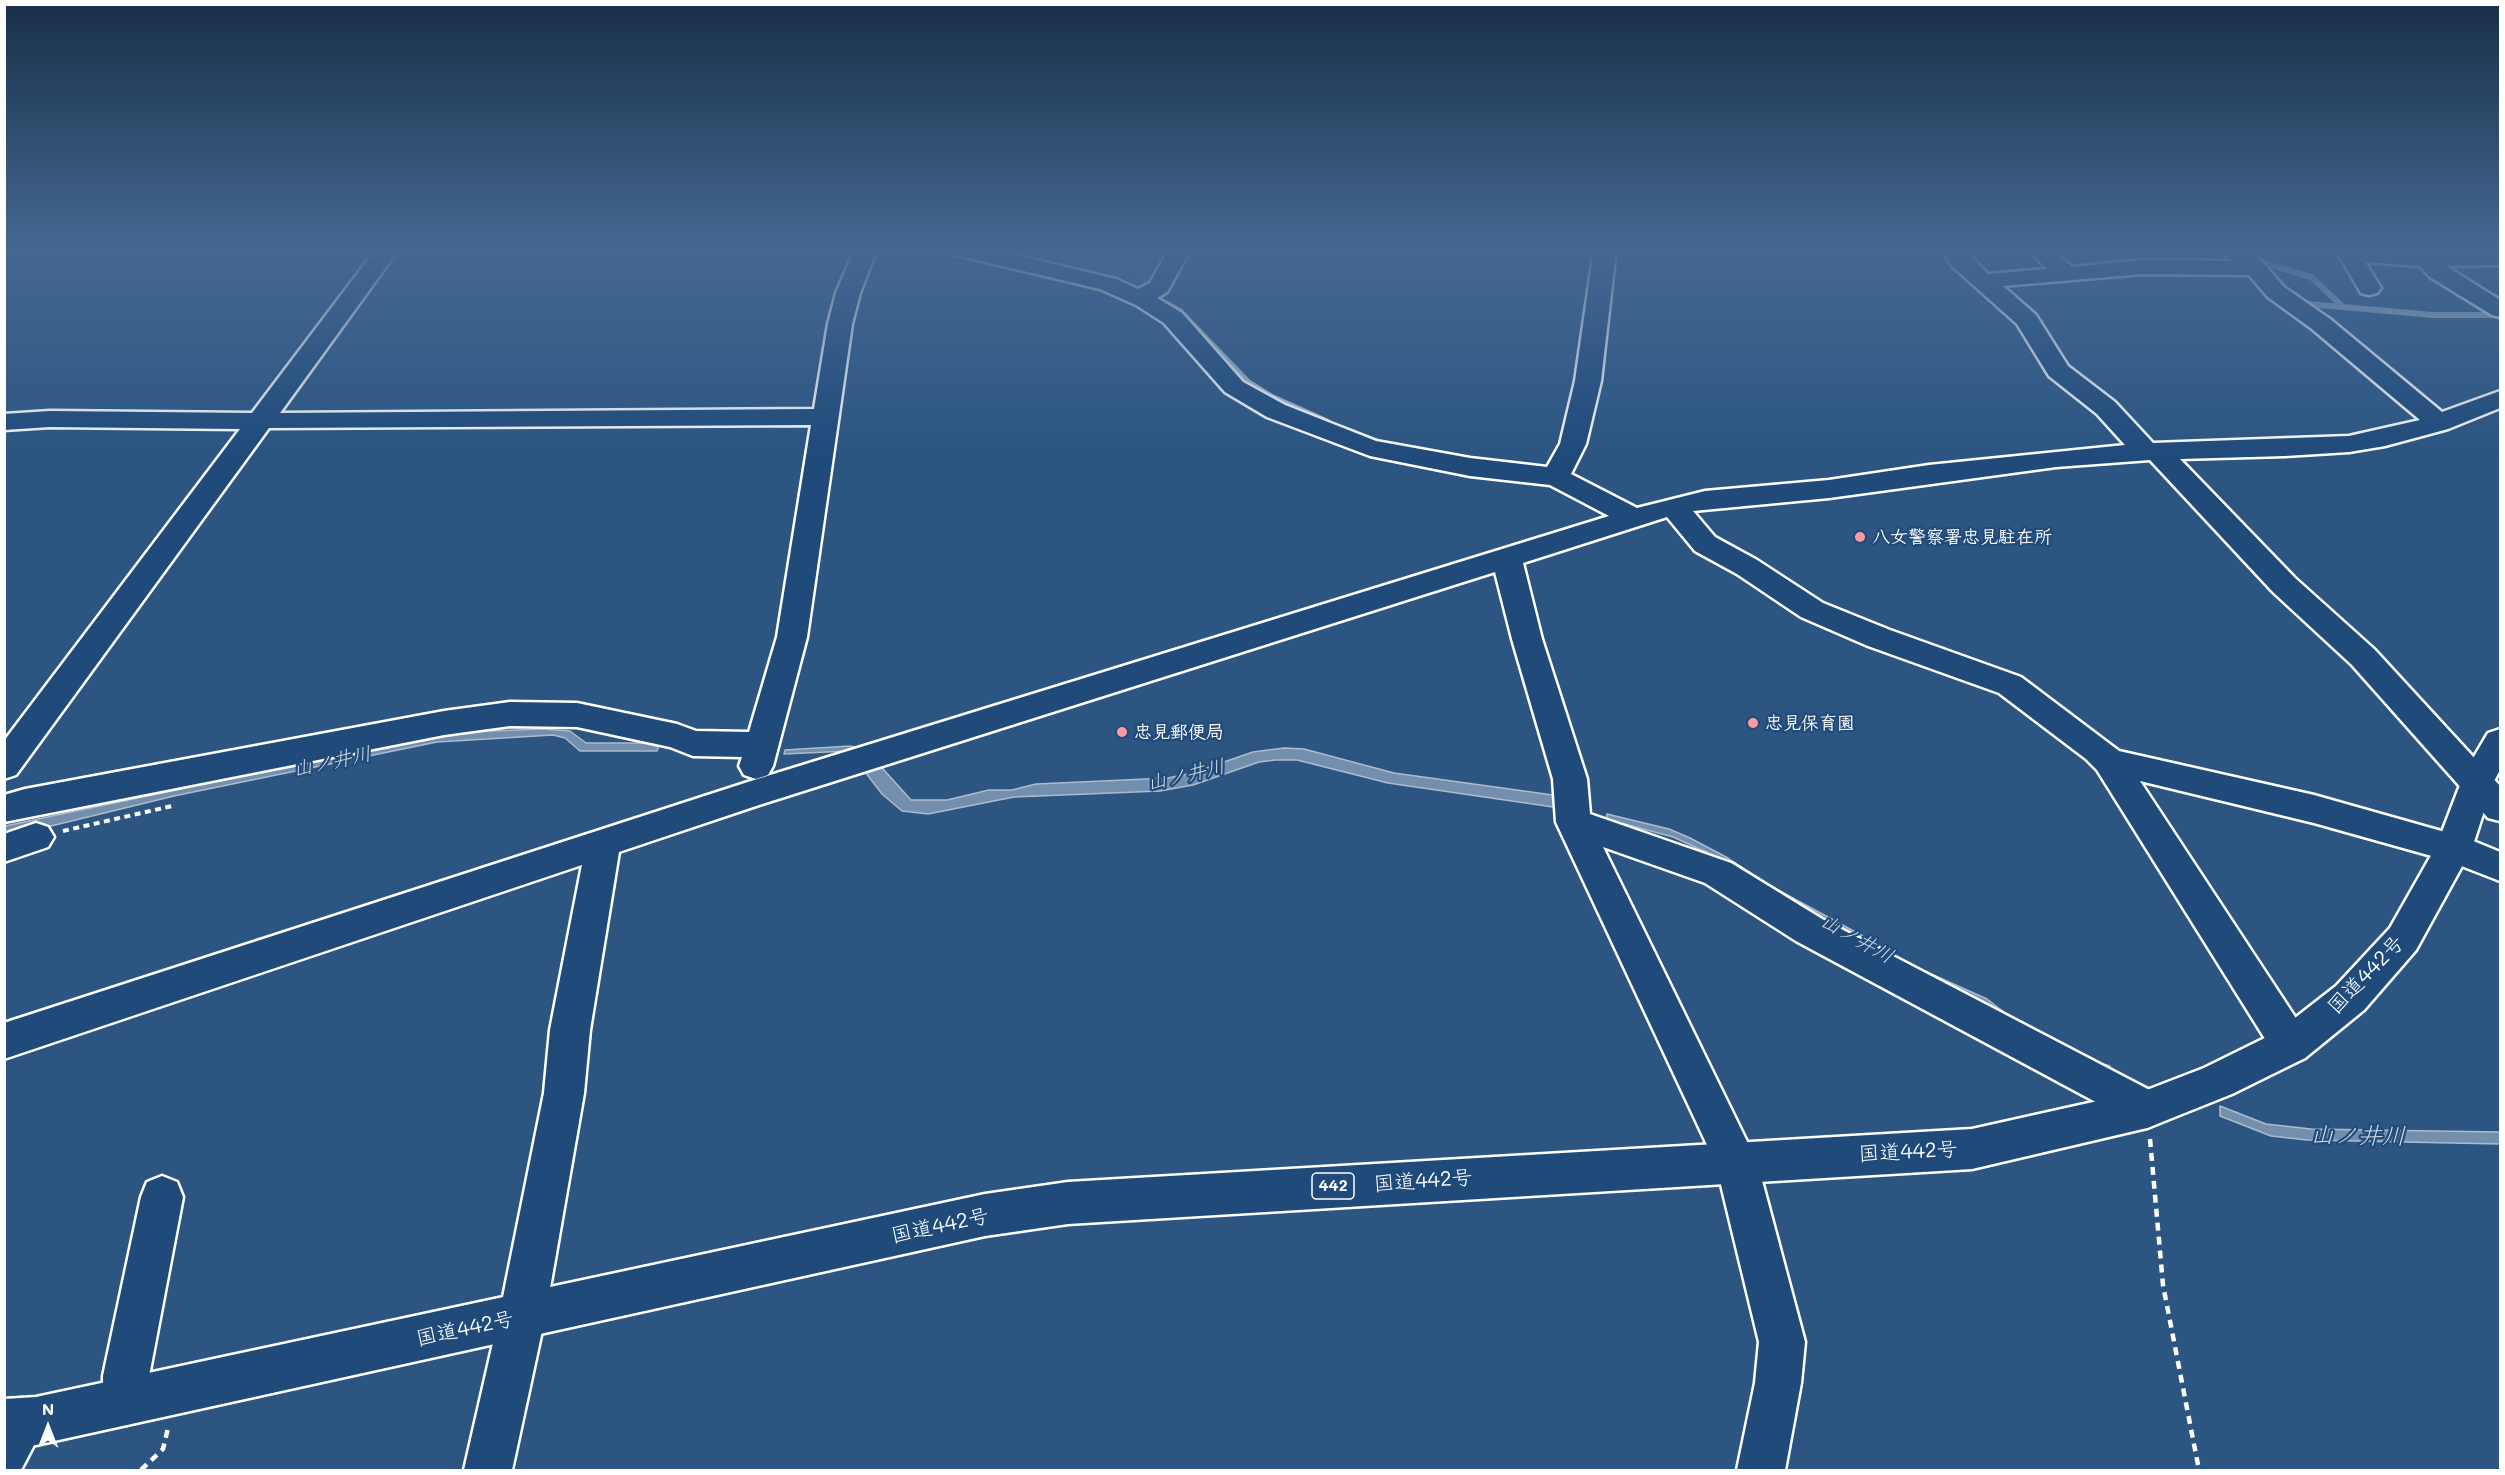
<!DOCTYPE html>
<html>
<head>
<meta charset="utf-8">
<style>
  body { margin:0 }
  #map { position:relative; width:2505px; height:1475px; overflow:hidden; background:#2c5582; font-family:Mali,sans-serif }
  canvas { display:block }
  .frame { position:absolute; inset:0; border:6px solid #fff; pointer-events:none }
  .north { position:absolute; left:18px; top:1397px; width:60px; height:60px; -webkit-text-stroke:4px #1f4a7a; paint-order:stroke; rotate:0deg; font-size:16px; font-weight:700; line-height:24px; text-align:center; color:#fff }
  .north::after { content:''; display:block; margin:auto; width:21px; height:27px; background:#fff; clip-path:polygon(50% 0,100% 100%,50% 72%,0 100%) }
</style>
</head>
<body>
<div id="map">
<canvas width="2505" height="1475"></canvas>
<div class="frame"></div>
<div class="north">N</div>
</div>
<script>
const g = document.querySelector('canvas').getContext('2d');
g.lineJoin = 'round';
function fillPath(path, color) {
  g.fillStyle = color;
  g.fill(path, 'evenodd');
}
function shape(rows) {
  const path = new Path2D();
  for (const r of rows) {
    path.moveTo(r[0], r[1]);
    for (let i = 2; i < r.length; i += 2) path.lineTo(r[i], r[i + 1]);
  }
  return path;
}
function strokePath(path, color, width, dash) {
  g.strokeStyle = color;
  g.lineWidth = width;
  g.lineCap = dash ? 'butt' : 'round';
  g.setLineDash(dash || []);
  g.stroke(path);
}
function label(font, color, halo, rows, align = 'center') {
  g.font = font + ' Mali,"Klee One",sans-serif';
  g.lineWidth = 4.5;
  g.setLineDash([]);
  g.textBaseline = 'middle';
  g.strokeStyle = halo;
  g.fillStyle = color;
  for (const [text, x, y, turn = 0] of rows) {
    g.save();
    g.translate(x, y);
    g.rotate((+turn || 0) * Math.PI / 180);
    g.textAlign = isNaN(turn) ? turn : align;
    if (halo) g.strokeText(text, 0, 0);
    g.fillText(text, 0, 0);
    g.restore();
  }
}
fillPath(shape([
  [996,249,1173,249,1156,282,1143,285,1117,276]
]), '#3b618b');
fillPath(shape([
  [1018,249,1164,249,1148,275]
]), '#486b92');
const water = shape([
  [542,729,570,731,586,743,660,743,657,751,580,751,565,738,553,735,437,742,174,796,51,826,5,833,5,826,380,747,464,732,542,729],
  [850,746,866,750,911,800,947,800,989,790,1012,790,1036,784,1168,778,1192,773,1253,752,1284,748,1304,749,1394,773,1560,796,1560,808,1388,783,1297,760,1275,760,1259,762,1193,785,1160,791,1014,797,928,814,911,812,902,811,882,794,849,751,784,754,785,750,850,746],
  [1607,814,1669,829,1690,838,1726,857,1767,884,1872,941,1900,960,1987,999,2031,1033,2064,1053,2110,1066,2100,1075,1706,852,1673,837,1606,819,1607,814],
  [2220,1106,2266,1124,2311,1129,2500,1132,2500,1144,2307,1140,2271,1136,2220,1116,2220,1106]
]);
fillPath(water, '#748fad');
strokePath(water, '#acbcce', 1.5);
strokePath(shape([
  [2253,260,2311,277,2341,305],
  [1148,294,1180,311,1248,382,1272,397,1328,422],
  [2309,304,2433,315,2498,315],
  [1342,428,1378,442]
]), '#acbcce', 6);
const minor = shape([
  [376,249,399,249,280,413,814,409,828,324,836,293,855,249,877,249,860,293,852,324,807,637,773,766,768,775,756,779,744,775,739,766,742,757,693,756,670,747,577,727,510,726,444,735,4,822,4,795,25,789,444,711,510,702,577,703,677,724,696,731,749,732,777,637,811,425,269,428,16,775,4,779,4,741,240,429,50,427,4,430,4,414,50,411,252,413,376,249],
  [949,249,990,249,1116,279,1138,289,1150,283,1169,249,1191,249,1167,292,1157,298,1182,313,1243,382,1285,405,1376,441,1470,458,1547,467,1560,444,1575,381,1594,249,1616,249,1601,381,1586,444,1571,474,1637,508,1705,491,1829,480,1929,465,2125,445,2097,414,2049,376,2017,324,1953,267,1941,249,1964,249,1988,274,2047,269,2028,249,2053,249,2072,267,2142,260,2232,261,2220,249,2246,249,2263,263,2284,287,2330,319,2442,412,2500,391,2500,408,2448,429,2385,446,2349,452,2285,456,2180,459,2295,578,2374,649,2500,786,2500,821,2488,818,2352,665,2273,592,2150,460,2056,467,1829,498,1693,511,1715,537,1757,560,1823,603,1890,630,2021,677,2119,751,2314,795,2466,838,2500,852,2500,881,2446,860,2314,823,2140,781,2305,1032,2311,1045,2305,1058,2291,1063,2277,1058,2097,770,2086,759,1999,693,1868,646,1801,617,1737,574,1695,551,1667,517,1523,563,1542,639,1587,779,1590,814,1731,863,1822,919,2161,1096,2167,1109,2161,1122,2147,1128,2133,1122,1796,941,1705,883,1603,847,1757,1162,1805,1342,1801,1383,1785,1470,1737,1470,1755,1383,1759,1342,1716,1164,1556,822,1553,779,1512,639,1495,572,759,805,619,852,590,1030,584,1093,545,1317,512,1470,464,1470,499,1317,544,1093,550,1030,582,865,4,1059,4,1023,751,781,1609,516,1550,485,1470,476,1370,456,1267,417,1225,392,1164,323,1136,305,1100,289,952,254,949,249],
  [2142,274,2249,275,2268,297,2312,329,2420,420,2349,436,2153,443,2115,402,2068,366,2036,315,2003,286,2142,274],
  [2341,249,2427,253,2500,251,2500,265,2446,266,2500,300,2500,317,2492,315,2430,277,2420,266,2365,262,2381,288,2377,293,2369,295,2361,293,2338,254,2341,249],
  [36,823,48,827,54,837,48,847,4,862,4,834,36,823],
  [162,1176,177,1182,183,1197,149,1376,151,1401,144,1418,127,1425,110,1418,103,1401,103,1376,141,1197,147,1182,162,1176],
  [22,1398,39,1405,46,1422,21,1470,4,1470,4,1406,22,1398]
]);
const highway = shape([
  [2500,729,2500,770,2493,783,2472,848,2416,950,2364,1010,2305,1058,2232,1094,2147,1128,1972,1169,1068,1224,985,1236,36,1445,4,1447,4,1399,36,1397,985,1194,1068,1182,1972,1129,2147,1090,2204,1068,2277,1032,2336,986,2390,928,2437,845,2465,772,2488,733,2500,729]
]);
strokePath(minor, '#fff', 5);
strokePath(highway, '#fff', 5);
strokePath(shape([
  [63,831,172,806]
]), '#fff', 4, [6, 4.5]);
strokePath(shape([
  [2150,1139,2163,1285,2199,1470],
  [141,1470,163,1449,168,1428]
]), '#fff', 4.5, [8, 6]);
fillPath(minor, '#1f4a7a');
fillPath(highway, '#1f4a7a');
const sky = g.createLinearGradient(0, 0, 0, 456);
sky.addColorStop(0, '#182f48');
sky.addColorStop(0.55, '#456892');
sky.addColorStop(1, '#45689200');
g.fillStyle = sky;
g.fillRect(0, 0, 2505, 456);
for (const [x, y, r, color] of [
  [1860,537,6,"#ff9aa2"],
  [1753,723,6,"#ff9aa2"],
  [1122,732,6,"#ff9aa2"]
]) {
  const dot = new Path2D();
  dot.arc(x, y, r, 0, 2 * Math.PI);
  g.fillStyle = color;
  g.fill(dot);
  strokePath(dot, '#1f4a7a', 2);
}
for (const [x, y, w] of [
  [1333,1186,42]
]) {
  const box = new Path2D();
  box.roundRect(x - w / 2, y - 13, w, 26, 4.5);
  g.fillStyle = '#1f4a7a';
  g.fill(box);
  strokePath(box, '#fff', 1.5);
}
label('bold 16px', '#fff', null, [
  ["442",1333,1186]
]);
label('bold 18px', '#fff', '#1f4a7a', [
  ["八女警察署忠見駐在所",1872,537],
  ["忠見保育園",1765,723],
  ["忠見郵便局",1134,732]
], 'left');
label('italic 20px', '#d5dde6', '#1f4a7a', [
  ["山ノ井川",332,762,-12],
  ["山ノ井川",1186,775,-13],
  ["山ノ井川",1857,939,29]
]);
label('21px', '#fff', '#1f4a7a', [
  ["国道442号",2366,975,-46],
  ["国道442号",1908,1152,-3],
  ["国道442号",1423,1181,-4],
  ["国道442号",940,1226,-12],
  ["国道442号",465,1329,-12]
]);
label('italic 24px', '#d5dde6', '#1f4a7a', [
  ["山ノ井川",2358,1136,1]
]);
</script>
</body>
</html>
